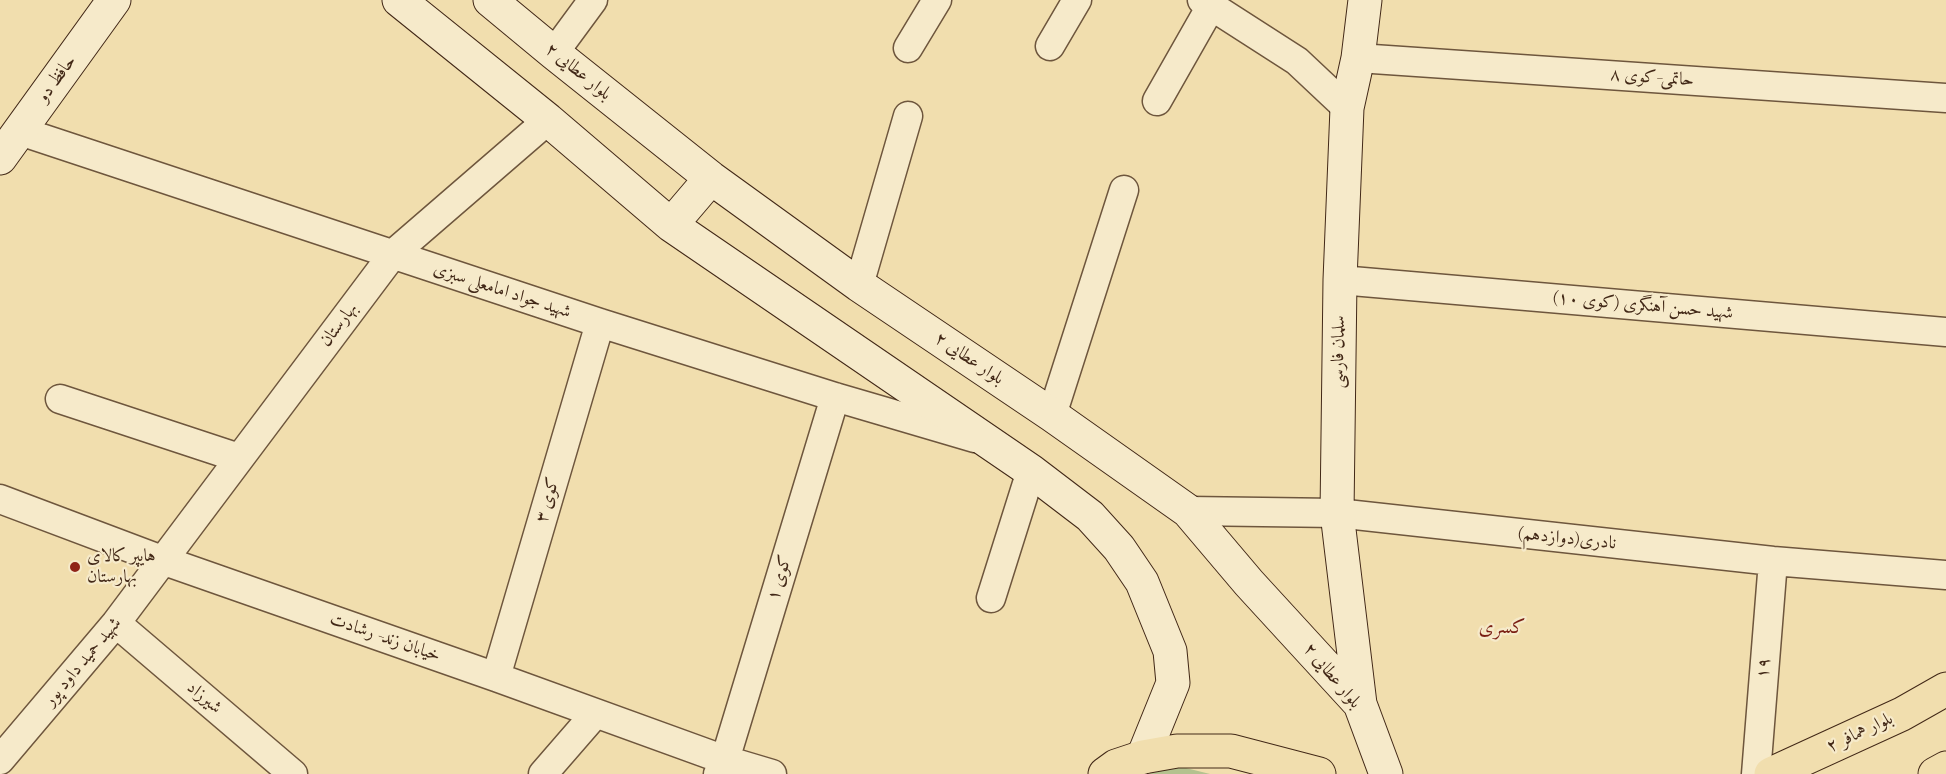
<!DOCTYPE html>
<html>
<head>
<meta charset="utf-8">
<style>
  body { margin:0 }
  canvas { display:block; background:#f1deae }
</style>
</head>
<body>
<canvas width="1946" height="774"></canvas>
<script>
const g = document.querySelector('canvas').getContext('2d');
g.lineJoin = 'round';
function fillPath(path, color) {
  g.fillStyle = color;
  g.fill(path, 'evenodd');
}
function shape(rows) {
  const path = new Path2D();
  for (const r of rows) {
    path.moveTo(r[0], r[1]);
    for (let i = 2; i < r.length; i += 2) path.lineTo(r[i], r[i + 1]);
  }
  return path;
}
function strokePath(path, color, width, dash) {
  g.strokeStyle = color;
  g.lineWidth = width;
  g.lineCap = dash ? 'butt' : 'round';
  g.setLineDash(dash || []);
  g.stroke(path);
}
function label(font, color, halo, rows, align = 'center') {
  g.font = font + ' "IM FELL French Canon",Amiri,serif';
  g.lineWidth = 4.5;
  g.setLineDash([]);
  g.textBaseline = 'middle';
  g.strokeStyle = halo;
  g.fillStyle = color;
  for (const [text, x, y, turn = 0] of rows) {
    g.save();
    g.translate(x, y);
    g.rotate((+turn || 0) * Math.PI / 180);
    g.textAlign = isNaN(turn) ? turn : align;
    if (halo) g.strokeText(text, 0, 0);
    g.fillText(text, 0, 0);
    g.restore();
  }
}
fillPath(shape([
  [1182,767,1210,774,1146,774,1174,768]
]), '#b4c28f');
const street = shape([
  [1202,0,1297,61,1347,108],
  [1050,46,1077,0],
  [908,48,937,0],
  [554,53,593,0],
  [1358,58,1946,98],
  [1157,101,1211,6],
  [20,131,600,323,835,397,975,438],
  [1340,280,1946,332],
  [859,285,908,116],
  [60,399,239,458],
  [1052,415,1124,190],
  [0,499,162,560,496,677,725,760,772,774],
  [1188,511,1337,513,1773,561,1946,575],
  [991,598,1031,471],
  [116,623,293,774],
  [496,677,600,323],
  [0,760,116,623,393,254,548,120],
  [543,774,595,714],
  [718,774,725,760,835,397],
  [1756,774,1773,561]
]);
const secondary = shape([
  [399,0,548,120,671,225,1031,471,1090,516,1119,548,1142,582,1170,651,1173,683,1143,757],
  [490,0,554,53,711,178,859,285,1052,415,1188,511,1249,583,1360,704,1386,774],
  [0,158,114,0],
  [671,225,711,178],
  [1360,704,1337,513,1340,280,1347,108,1358,58,1365,0]
]);
const primary = shape([
  [1105,774,1116,766,1143,757,1177,751,1231,751,1319,774],
  [1771,774,1902,714,1946,689],
  [1935,774,1946,768]
]);
strokePath(street, '#6e563d', 31);
strokePath(secondary, '#422817', 35);
strokePath(primary, '#422817', 35);
strokePath(street, '#f6eaca', 28);
strokePath(secondary, '#f6eaca', 33);
strokePath(primary, '#f1deae', 33);
for (const [x, y, r, color] of [
  [75,567,6,"#8f2418"]
]) {
  const dot = new Path2D();
  dot.arc(x, y, r, 0, 2 * Math.PI);
  g.fillStyle = color;
  g.fill(dot);
  strokePath(dot, '#f6eaca', 2);
}
label('18px', '#422817', '#f6eaca', [
  ["بلوار عطایی ۲",578,72,39],
  ["حاتمی-کوی ۸",1652,78,4],
  ["حافظ دو",57,79,-54],
  ["شهید جواد امامعلی سبزی",502,291,18],
  ["شهید حسن آهنگری (کوی ۱۰)",1643,306,5],
  ["بهارستان",339,325,-53],
  ["سلمان فارسی",1339,352,-89],
  ["بلوار عطایی ۲",969,359,34],
  ["کوی ۳",548,500,-74],
  ["نادری(دوازدهم)",1567,539,6],
  ["کوی ۱",780,578,-73],
  ["خیابان زند- رشادت",385,638,19],
  ["شهید حمید داود پور",83,662,-50],
  ["۱۹",1764,668,-85],
  ["بلوار عطایی ۲",1332,676,50],
  ["شیرزاد",204,698,40],
  ["بلوار همافر ۲",1860,733,-25]
]);
label('18px', '#422817', '#f6eaca', [
  ["هایپر کالای",87,557],
  ["بهارستان",87,578]
], 'left');
label('20px', '#7a1f14', '#f6eaca', [
  ["کسری",1502,628]
]);
</script>
</body>
</html>
